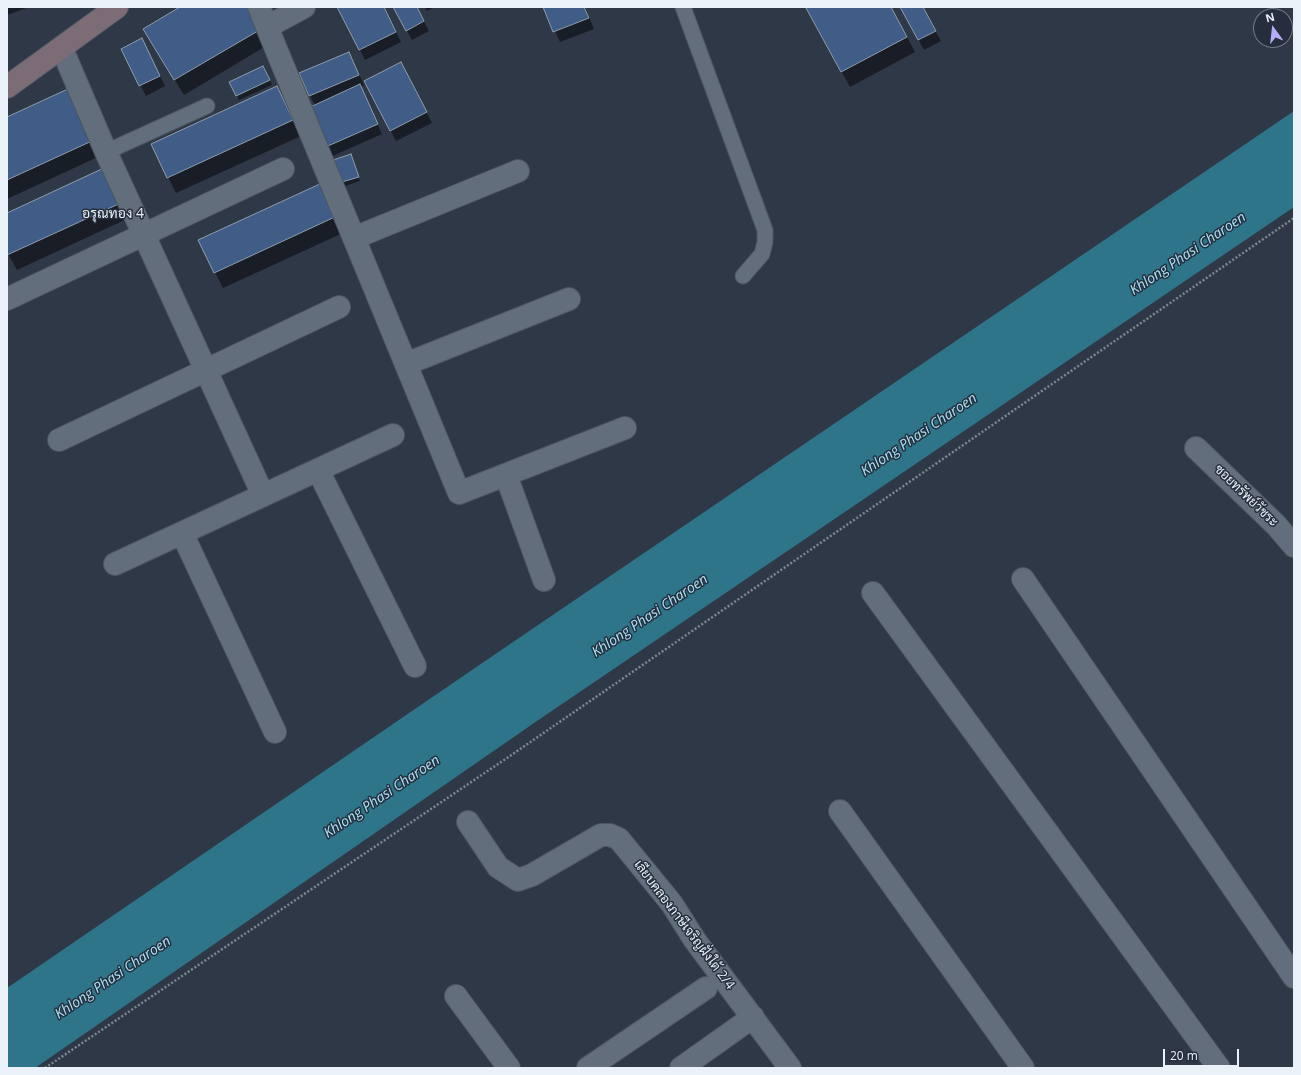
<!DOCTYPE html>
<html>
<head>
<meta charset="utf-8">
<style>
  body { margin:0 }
  #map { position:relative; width:1301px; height:1075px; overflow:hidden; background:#2f3846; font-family:"Open Sans",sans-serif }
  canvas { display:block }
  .frame { position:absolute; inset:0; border:8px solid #eaf1f9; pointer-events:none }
  .north { position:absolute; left:1253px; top:8px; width:40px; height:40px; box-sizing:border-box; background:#252e3c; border:1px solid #747c88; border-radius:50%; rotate:345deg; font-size:11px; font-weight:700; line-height:16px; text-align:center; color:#eaf1f9 }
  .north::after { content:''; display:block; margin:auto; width:14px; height:18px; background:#b5acf8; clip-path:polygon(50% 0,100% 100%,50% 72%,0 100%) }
  .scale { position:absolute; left:1163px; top:1049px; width:76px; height:18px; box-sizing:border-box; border:2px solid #eaf1f9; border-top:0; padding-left:5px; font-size:12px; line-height:14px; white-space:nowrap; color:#eaf1f9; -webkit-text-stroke:3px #252e3c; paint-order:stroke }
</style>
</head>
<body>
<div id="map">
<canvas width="1301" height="1075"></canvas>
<div class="frame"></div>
<div class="north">N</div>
<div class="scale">20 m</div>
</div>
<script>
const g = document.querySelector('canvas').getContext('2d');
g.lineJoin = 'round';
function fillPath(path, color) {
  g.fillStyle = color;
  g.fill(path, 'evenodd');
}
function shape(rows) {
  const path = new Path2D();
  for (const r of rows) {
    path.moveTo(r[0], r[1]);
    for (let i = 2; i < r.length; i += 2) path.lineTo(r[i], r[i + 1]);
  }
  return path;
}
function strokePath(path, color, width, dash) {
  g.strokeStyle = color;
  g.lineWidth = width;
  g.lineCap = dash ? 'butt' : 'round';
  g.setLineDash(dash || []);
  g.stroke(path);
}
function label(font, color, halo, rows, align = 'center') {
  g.font = font + ' "Open Sans",Sarabun,sans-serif';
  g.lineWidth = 3;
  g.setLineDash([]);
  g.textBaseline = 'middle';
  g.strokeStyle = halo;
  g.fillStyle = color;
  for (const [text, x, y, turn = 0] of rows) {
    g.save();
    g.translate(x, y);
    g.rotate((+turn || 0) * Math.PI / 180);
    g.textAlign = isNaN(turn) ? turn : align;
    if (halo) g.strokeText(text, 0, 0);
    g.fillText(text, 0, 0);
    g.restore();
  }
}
fillPath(shape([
  [1294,111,1294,207,537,721,35,1068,7,1068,7,988,491,657]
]), '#2f758a');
fillPath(shape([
  [7,7,29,7,7,15],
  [182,7,250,7,271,43,184,95,153,44],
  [340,7,384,7,401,42,365,60,339,8],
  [394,7,416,7,429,31,412,40],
  [425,7,434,7,427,11],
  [544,7,585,7,594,29,560,42],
  [891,7,915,52,850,87,807,9],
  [901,7,922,7,941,41,924,50],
  [122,49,147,50,165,86,146,96],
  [349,53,364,85,360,87,382,134,328,158,315,105,310,96],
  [266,71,272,85,239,100,237,96],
  [406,73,432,123,396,141,365,82],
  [276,88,301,136,176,193,152,145],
  [69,89,102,155,7,199,7,118],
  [353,160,360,181,339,188],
  [106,168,131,217,17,270,7,252,7,214],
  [321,184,345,232,223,288,199,241]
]), '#0007');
const building = shape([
  [180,7,251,7,263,28,174,80,143,29,180,7],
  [337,7,384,7,396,32,359,50,337,7],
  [393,7,417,7,424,21,406,31,393,7],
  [543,7,584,7,589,18,553,32,543,7],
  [809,7,891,7,907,37,841,72,806,8,809,7],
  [900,7,923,7,936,31,918,40,900,7],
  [142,38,160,76,139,86,121,49,142,38],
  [349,52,359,75,309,96,299,73,349,52],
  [401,62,427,112,390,131,364,81,401,62],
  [263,66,270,80,236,96,229,82,263,66],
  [360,84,378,124,321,149,304,110,360,84],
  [277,86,293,120,167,178,151,144,277,86],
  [70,88,94,140,7,180,7,117,70,88],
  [351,154,359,177,335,184,327,162,351,154],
  [106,167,123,202,7,255,7,213,106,167],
  [322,183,337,216,214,273,198,240,322,183]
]);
fillPath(building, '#3f5d87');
strokePath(building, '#909cac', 1);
const lane = shape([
  [683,7,765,230,765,242,762,254,743,276],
  [106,152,207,106]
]);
const street = shape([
  [259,7,267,27,304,7],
  [267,27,459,493,625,428],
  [62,49,106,152,263,495],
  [354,238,518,171],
  [7,299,283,169],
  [406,364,569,299],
  [59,440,339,307],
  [1196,448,1276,525,1294,546],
  [318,470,415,666],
  [506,475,544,580],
  [182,533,275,732],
  [115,564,393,435],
  [1023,579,1294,977],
  [873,593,1219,1068],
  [840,811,1023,1068],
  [468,822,498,867,518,880,532,875,601,835,610,835,619,839,672,904,694,939,790,1068],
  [456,996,509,1068],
  [588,1068,706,988],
  [681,1068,753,1017]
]);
const secondary = shape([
  [7,87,117,7]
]);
strokePath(lane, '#4d5661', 17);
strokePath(street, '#4d5661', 24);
strokePath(secondary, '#4d5661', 24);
strokePath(shape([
  [45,1068,510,756,1294,218]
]), '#7f8793', 2.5, [2, 2]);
strokePath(lane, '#636e7d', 15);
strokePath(street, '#636e7d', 22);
strokePath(secondary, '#7c6c76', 22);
label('13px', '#eaf1f9', '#252e3c', [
  ["ซอยทรัพย์วัชระ",1246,496,44],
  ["เลียบคลองภาษีเจริญฝั่งใต้ 2/4",684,925,53]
]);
label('14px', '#eaf1f9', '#252e3c', [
  ["อรุณทอง 4",113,214]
]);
label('italic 14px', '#ace5f9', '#252e3c', [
  ["Khlong Phasi Charoen",1188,254,-34],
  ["Khlong Phasi Charoen",919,435,-34],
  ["Khlong Phasi Charoen",650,616,-34],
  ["Khlong Phasi Charoen",382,797,-34],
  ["Khlong Phasi Charoen",113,978,-34]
]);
</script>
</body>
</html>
